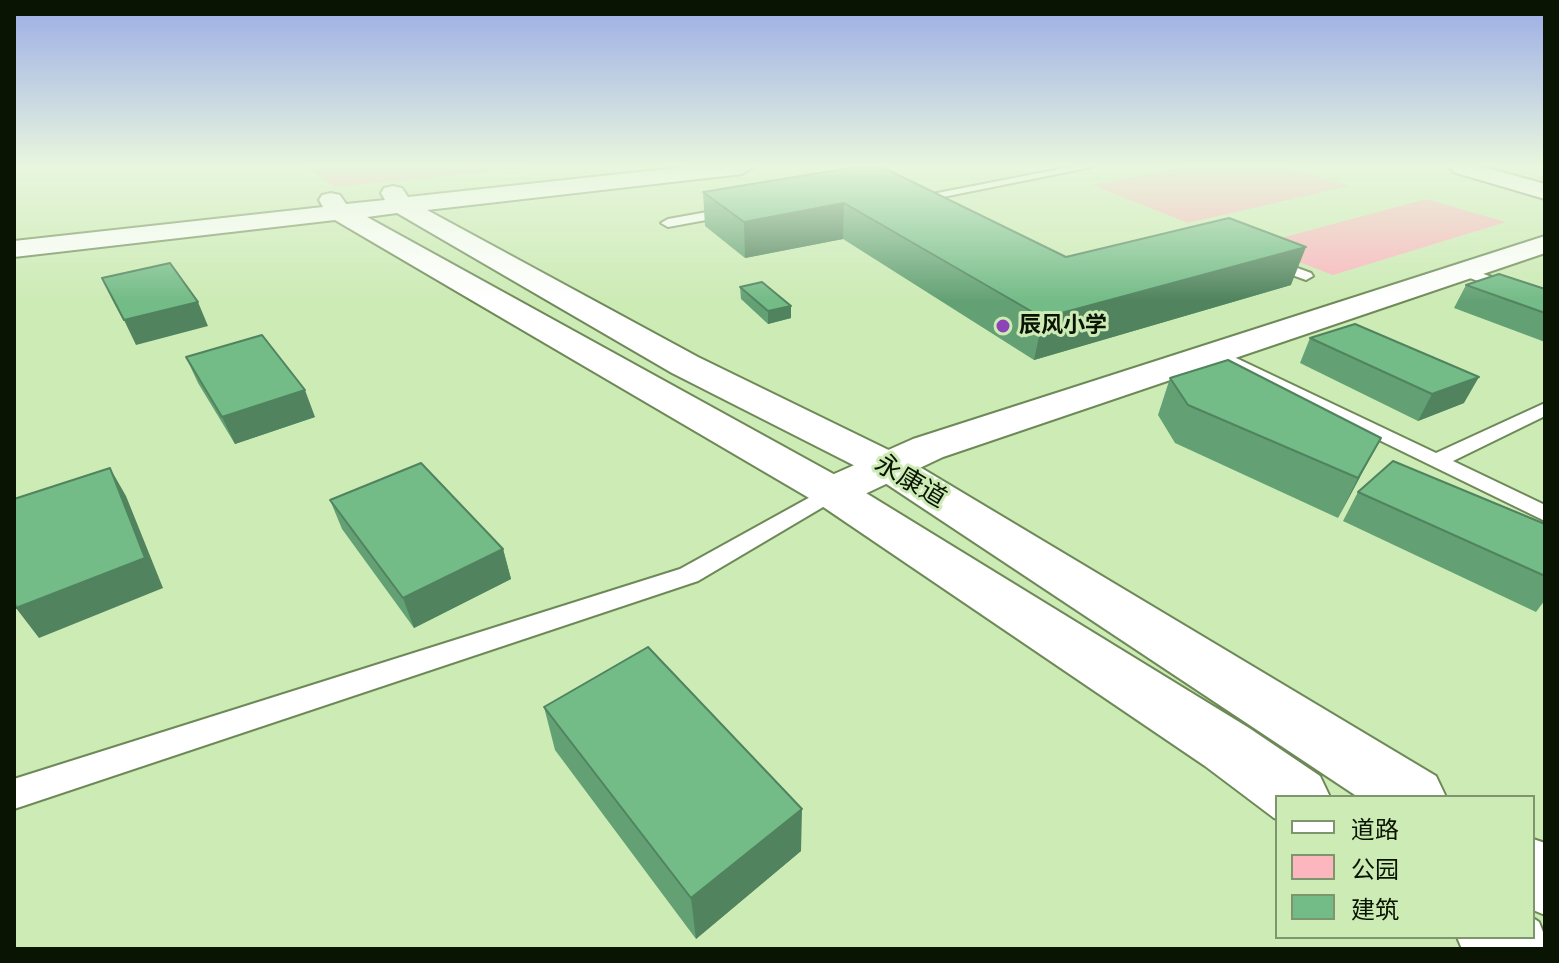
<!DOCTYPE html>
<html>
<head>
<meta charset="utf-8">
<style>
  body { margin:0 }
  #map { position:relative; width:1559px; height:963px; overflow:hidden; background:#cdebb5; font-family:Helvetica,"Noto Sans SC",sans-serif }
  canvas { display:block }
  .frame { position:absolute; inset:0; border:16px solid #0a1403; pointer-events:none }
  .legend { position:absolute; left:1275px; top:795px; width:260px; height:144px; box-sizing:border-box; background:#cdebb5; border:2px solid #7f956e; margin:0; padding:10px 14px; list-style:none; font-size:24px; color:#0a1403 }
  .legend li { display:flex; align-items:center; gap:16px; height:40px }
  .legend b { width:40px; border:2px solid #7f956e }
</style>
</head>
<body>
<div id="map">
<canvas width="1559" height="963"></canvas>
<div class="frame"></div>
<ul class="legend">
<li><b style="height:10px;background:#fff"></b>道路</li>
<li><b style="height:22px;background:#fbb6be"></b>公园</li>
<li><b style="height:22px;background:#73bb87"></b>建筑</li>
</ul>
</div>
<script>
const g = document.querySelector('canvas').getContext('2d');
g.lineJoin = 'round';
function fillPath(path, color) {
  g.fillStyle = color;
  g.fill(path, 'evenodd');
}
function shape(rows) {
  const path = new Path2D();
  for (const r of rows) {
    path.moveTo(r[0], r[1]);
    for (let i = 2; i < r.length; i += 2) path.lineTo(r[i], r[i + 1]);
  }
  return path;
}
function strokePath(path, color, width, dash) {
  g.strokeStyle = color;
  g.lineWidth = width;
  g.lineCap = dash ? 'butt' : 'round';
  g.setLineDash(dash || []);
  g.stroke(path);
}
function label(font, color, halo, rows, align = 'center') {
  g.font = font + ' Helvetica,"Noto Sans SC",sans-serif';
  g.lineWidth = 6;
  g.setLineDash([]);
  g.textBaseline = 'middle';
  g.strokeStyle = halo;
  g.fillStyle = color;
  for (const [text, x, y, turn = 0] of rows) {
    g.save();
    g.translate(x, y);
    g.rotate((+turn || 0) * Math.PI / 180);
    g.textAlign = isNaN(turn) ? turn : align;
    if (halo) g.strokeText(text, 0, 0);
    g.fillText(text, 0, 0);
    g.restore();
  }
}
fillPath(shape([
  [306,167,532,167,335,187],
  [1185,167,1286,167,1349,186,1188,223,1092,185],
  [1426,199,1506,222,1333,275,1255,245]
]), '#fbb6be');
const lane = shape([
  [1070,167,1092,167,933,199,927,195,1070,167],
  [735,207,741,211,739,214,668,227,661,223,668,219,735,207],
  [1270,258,1311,273,1313,276,1306,280,1265,265,1263,262,1270,258],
  [1464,267,1545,296,1545,306,1459,274,1457,271,1464,267],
  [1215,348,1436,453,1545,403,1545,416,1453,461,1545,505,1545,521,1209,357,1206,353,1209,349,1215,348],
  [832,485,840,487,843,492,840,497,698,581,14,809,14,779,680,569,832,485]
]);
const street = shape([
  [1545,236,1545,253,943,457,848,502,832,506,816,502,810,492,816,482,913,439,1545,236]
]);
const secondary = shape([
  [685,167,753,167,742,174,427,210,698,357,903,457,1436,776,1446,797,1358,797,873,475,672,373,397,213,367,217,848,482,1249,728,1320,776,1330,797,1277,797,1277,819,1274,818,1205,766,816,502,335,220,14,257,14,241,323,207,319,200,322,195,331,193,340,195,346,204,385,200,381,193,384,188,393,186,402,188,408,197,685,167],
  [1450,167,1484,167,1545,184,1545,199,1453,172,1450,167],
  [1533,839,1545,843,1545,915,1533,910,1533,839],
  [1533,918,1539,922,1545,937,1545,949,1462,949,1457,937,1533,937,1533,918]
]);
strokePath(lane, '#6d8957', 4);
strokePath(street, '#6d8957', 4);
strokePath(secondary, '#6d8957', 4);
fillPath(lane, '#fff');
fillPath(street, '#fff');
fillPath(secondary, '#fff');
fillPath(shape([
  [855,167,1066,257,1291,285,1034,360,843,239,745,258,705,226,703,192],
  [1466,285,1545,289,1545,342,1454,308],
  [740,287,791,306,791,318,768,324,741,299],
  [1310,338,1464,403,1418,421,1300,363],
  [186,357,315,417,235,444,198,383],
  [1170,378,1360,477,1338,518,1175,443,1158,415],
  [1358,492,1545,524,1545,600,1536,612,1343,521],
  [330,500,503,549,511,579,414,628,342,529],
  [544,707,801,851,696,939,555,750]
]), '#63a174');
fillPath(shape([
  [844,203,843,239,745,258,744,222],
  [1306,247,1291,285,1034,360,1043,318],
  [198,302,208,326,136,345,124,320],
  [791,306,791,318,768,324,768,311],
  [1479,377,1464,403,1418,421,1432,394],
  [305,390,315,417,235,444,222,417],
  [1381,438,1360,477,1338,518,1358,478],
  [110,468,126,496,163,588,39,638,16,608],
  [503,549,511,579,414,628,403,598],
  [802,809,801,851,696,939,691,898]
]), '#50835e');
const building = shape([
  [855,167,882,167,1066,257,1229,218,1306,247,1043,318,844,203,744,222,703,192,855,167],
  [170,263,198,302,124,320,102,278,170,263],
  [1499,274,1545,289,1545,313,1466,285,1499,274],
  [762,282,791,306,768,311,740,287,762,282],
  [1355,324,1479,377,1432,394,1310,338,1355,324],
  [262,335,305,390,222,417,186,357,262,335],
  [1228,360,1381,438,1358,478,1188,405,1170,378,1228,360],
  [1393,461,1545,524,1545,576,1358,492,1393,461],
  [421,463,503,549,403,598,330,500,421,463],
  [110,468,145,558,16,608,14,599,14,499,110,468],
  [648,647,802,809,691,898,544,707,648,647]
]);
fillPath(building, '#73bb87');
strokePath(building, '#50835e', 2);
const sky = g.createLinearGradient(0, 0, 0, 301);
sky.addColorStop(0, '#9bace6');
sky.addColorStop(0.55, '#e8f6de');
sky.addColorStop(1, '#e8f6de00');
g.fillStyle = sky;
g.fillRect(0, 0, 1559, 301);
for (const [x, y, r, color] of [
  [1003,326,8,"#8e44b6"]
]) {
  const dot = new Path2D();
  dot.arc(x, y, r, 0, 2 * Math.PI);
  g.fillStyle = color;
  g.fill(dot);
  strokePath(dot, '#cdebb5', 3);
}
label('bold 22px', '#0a1403', '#cdebb5', [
  ["辰风小学",1019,326]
], 'left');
label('26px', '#0a1403', '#cdebb5', [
  ["永康道",910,482,31]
]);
</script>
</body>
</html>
